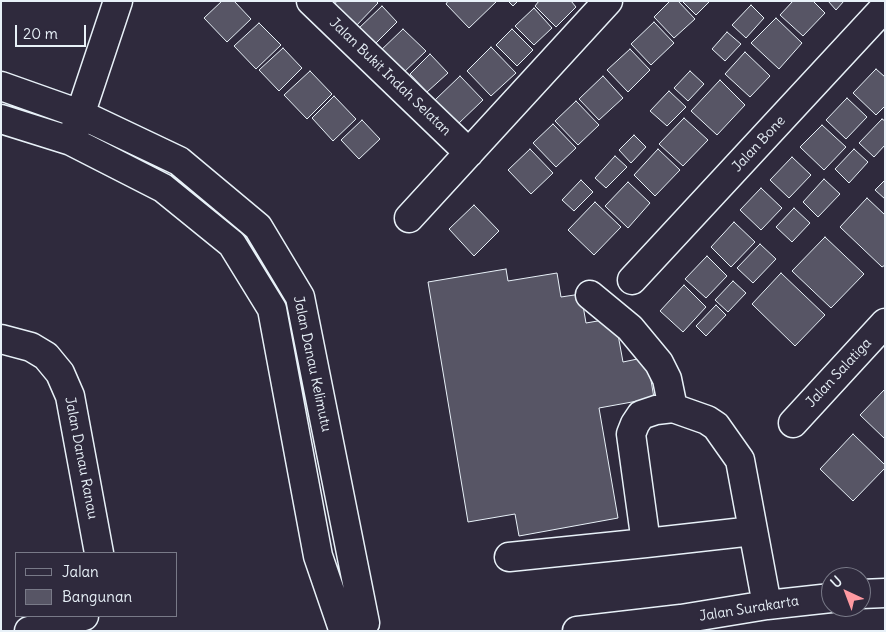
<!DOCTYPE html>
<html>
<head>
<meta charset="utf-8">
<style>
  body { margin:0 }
  #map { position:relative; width:886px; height:632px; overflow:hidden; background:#2f2a3d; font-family:Delius,sans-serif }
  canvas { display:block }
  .frame { position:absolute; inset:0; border:2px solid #e8f1f8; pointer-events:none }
  .legend { position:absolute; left:15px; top:552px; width:162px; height:65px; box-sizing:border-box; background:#2f2a3d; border:1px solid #797a88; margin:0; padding:6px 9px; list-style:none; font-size:15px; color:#e8f1f8 }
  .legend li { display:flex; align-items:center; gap:10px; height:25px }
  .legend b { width:25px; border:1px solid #797a88 }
  .north { position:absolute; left:821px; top:567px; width:50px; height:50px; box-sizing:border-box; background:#2f2a3d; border:1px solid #797a88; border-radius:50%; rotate:317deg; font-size:14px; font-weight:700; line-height:20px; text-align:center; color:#e8f1f8 }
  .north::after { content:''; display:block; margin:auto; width:18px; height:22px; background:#ff9aa2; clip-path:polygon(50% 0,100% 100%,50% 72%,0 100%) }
  .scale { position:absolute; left:15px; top:25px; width:71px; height:22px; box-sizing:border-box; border:2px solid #e8f1f8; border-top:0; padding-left:6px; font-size:15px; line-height:18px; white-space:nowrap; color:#e8f1f8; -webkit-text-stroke:4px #2f2a3d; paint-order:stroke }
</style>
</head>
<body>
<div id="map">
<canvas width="886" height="632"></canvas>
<div class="frame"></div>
<ul class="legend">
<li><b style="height:6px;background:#2f2a3d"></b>Jalan</li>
<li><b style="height:14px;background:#575565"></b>Bangunan</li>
</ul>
<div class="north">U</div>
<div class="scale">20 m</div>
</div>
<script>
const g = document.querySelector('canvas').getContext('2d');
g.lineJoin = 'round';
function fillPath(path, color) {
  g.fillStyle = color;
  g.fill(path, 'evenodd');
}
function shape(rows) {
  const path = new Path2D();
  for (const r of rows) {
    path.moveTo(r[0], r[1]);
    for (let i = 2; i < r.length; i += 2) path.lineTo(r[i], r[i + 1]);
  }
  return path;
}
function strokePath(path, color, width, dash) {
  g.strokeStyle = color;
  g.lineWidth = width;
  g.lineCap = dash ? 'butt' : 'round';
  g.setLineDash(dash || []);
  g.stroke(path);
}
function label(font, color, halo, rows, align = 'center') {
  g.font = font + ' Delius,sans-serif';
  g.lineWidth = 4.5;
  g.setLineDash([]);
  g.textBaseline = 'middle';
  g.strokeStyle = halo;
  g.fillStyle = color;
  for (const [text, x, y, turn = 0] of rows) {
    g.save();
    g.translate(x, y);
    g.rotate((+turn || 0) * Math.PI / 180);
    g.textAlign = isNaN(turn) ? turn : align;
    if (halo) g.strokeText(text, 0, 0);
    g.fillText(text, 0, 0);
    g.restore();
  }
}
const building = shape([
  [222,1,234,1,251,19,227,42,204,18,222,1],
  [337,1,376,1,378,3,354,28,333,6,337,1],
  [448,1,497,1,469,28,446,4,448,1],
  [508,1,518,1,513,6,508,1],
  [539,1,571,1,576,7,556,27,535,6,539,1],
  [670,1,678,1,695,19,674,38,654,17,670,1],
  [682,1,710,1,696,15,682,1],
  [793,1,813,1,825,13,803,36,780,15,793,1],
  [828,1,844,1,836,10,828,1],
  [751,5,764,18,746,38,732,25,751,5],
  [382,6,397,22,373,46,357,30,382,6],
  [534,8,552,28,534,45,515,26,534,8],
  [776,18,802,43,779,69,751,43,776,18],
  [654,22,674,43,651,65,631,44,654,22],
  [259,23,281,45,256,69,234,46,259,23],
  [403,29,426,51,400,76,378,53,403,29],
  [512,29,533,50,517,66,496,45,512,29],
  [727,32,741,44,725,61,712,49,727,32],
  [491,47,516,73,491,96,467,71,491,47],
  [283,48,302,68,279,91,259,70,283,48],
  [630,49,650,70,628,92,607,70,630,49],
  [745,52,770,76,750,97,725,74,745,52],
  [430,54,448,73,427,92,410,74,430,54],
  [876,69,885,77,885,106,876,115,853,93,876,69],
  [310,71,332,94,307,119,284,95,310,71],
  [690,71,704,84,688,101,674,88,690,71],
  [460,76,483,100,458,124,435,100,460,76],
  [603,76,623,98,599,120,579,99,603,76],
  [720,80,745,105,717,135,691,111,720,80],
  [669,91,686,107,667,126,650,111,669,91],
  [334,96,356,119,333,141,312,118,334,96],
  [847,98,867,117,846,139,826,120,847,98],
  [576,101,599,125,578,145,555,121,576,101],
  [684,118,708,140,683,166,659,144,684,118],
  [882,119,885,121,885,145,874,157,859,143,882,119],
  [362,120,380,139,359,159,341,140,362,120],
  [553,124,576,148,556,167,533,143,553,124],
  [822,125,846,147,824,170,800,147,822,125],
  [634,135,646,147,631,163,619,150,634,135],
  [530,149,553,173,531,194,508,170,530,149],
  [658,149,680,170,655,196,634,175,658,149],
  [854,149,868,162,849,183,835,169,854,149],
  [615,156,627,167,606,188,595,178,615,156],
  [792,157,811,175,789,198,770,180,792,157],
  [824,179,840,194,818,217,803,202,824,179],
  [581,180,593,192,574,211,562,200,581,180],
  [885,180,885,199,875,190,885,180],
  [628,182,650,203,628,228,605,206,628,182],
  [761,188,782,208,761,230,740,210,761,188],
  [867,198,885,215,885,265,882,267,840,227,867,198],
  [595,202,621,227,594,255,568,230,595,202],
  [474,205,499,231,474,256,449,229,474,205],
  [794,208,810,223,792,242,776,227,794,208],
  [734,222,755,242,731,267,711,247,734,222],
  [825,237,864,274,831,308,792,271,825,237],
  [760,244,776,259,753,283,737,268,760,244],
  [707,256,727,276,706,298,685,279,707,256],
  [506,269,508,281,557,273,561,297,581,294,586,323,615,318,623,362,647,357,654,398,599,408,618,518,519,536,515,514,468,522,428,282,506,269],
  [781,273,825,315,795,346,752,304,781,273],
  [733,281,746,293,728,312,715,300,733,281],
  [684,285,706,307,683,332,660,311,684,285],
  [716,305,726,315,706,336,696,326,716,305],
  [885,389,885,439,860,415,885,389],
  [853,434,885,465,885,468,853,501,820,469,853,434]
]);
fillPath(building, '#575565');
strokePath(building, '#e8f1f8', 1);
const minor = shape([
  [311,1,469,153],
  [1,86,80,114,179,161,258,227,300,297,365,623],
  [1,119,71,141,163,188,232,244,272,309,318,556,343,629],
  [75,130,118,1],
  [409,218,608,1],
  [632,280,885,7],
  [590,295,630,328,659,363,667,379,673,408,707,420,716,426,740,460,767,605],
  [1,339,31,347,46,356,60,373,70,396,99,553],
  [793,423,885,323],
  [646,543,753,531],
  [509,557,646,543,631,434,635,424,641,415,656,410,673,408],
  [861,594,885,593],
  [29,631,84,616],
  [577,631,681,619,767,605,831,598]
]);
strokePath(minor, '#e8f1f8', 31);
strokePath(minor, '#2f2a3d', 28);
label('14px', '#e8f1f8', '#2f2a3d', [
  ["Jalan Bukit Indah Selatan",390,77,44],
  ["Jalan Bone",759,144,-47],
  ["Jalan Danau Kelimutu",312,364,78],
  ["Jalan Salatiga",839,373,-47],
  ["Jalan Danau Ranau",81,458,79],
  ["Jalan Surakarta",749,609,-9]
]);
</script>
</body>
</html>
